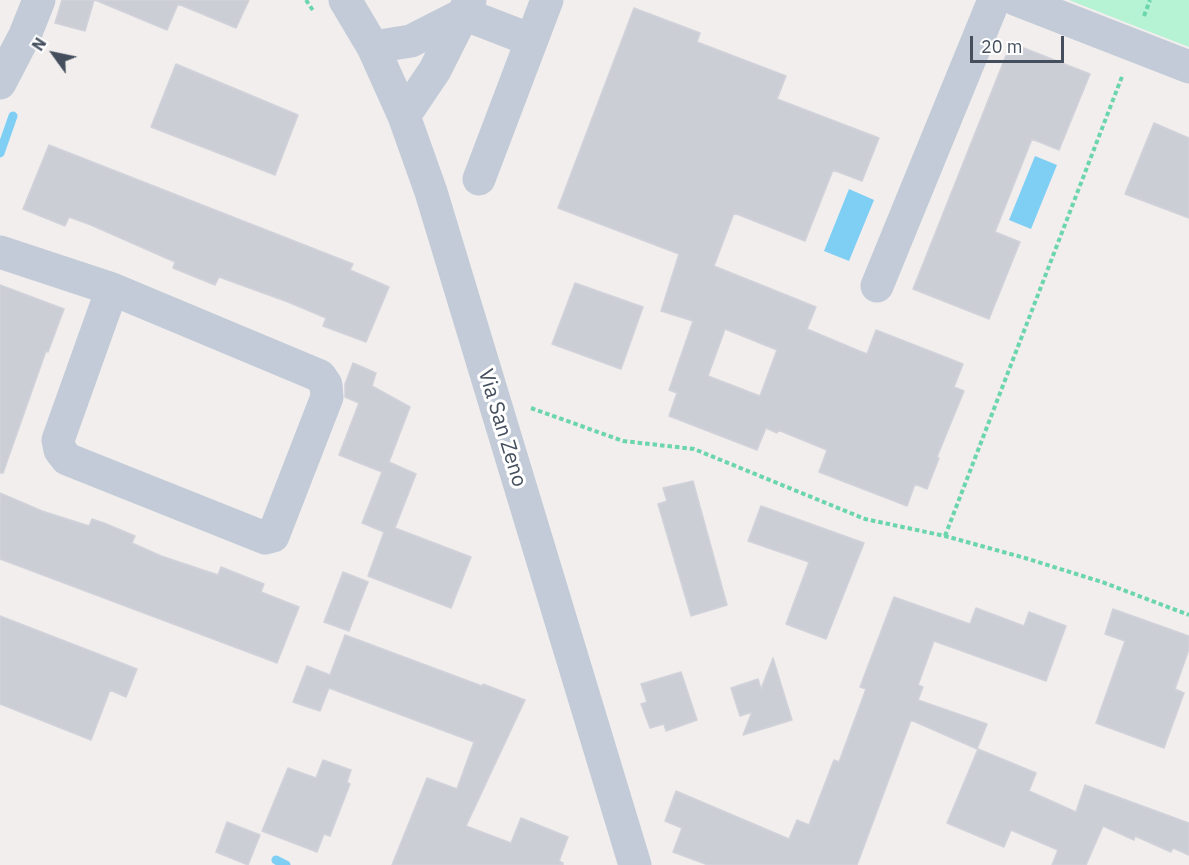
<!DOCTYPE html>
<html>
<head>
<meta charset="utf-8">
<style>
  body { margin:0 }
  #map { position:relative; width:1189px; height:865px; overflow:hidden; background:#f1eeed; font-family:"IBM Plex Sans",sans-serif }
  canvas { display:block }
  .north { position:absolute; left:24px; top:24px; width:60px; height:60px; -webkit-text-stroke:4px #fff; paint-order:stroke; rotate:303deg; font-size:16px; font-weight:700; line-height:24px; text-align:center; color:#444e5d }
  .north::after { content:''; display:block; margin:auto; width:21px; height:27px; background:#444e5d; clip-path:polygon(50% 0,100% 100%,50% 72%,0 100%) }
  .scale { position:absolute; left:970px; top:36px; width:94px; height:27px; box-sizing:border-box; border:3px solid #444e5d; border-top:0; padding-left:8px; font-size:18px; line-height:21px; white-space:nowrap; color:#444e5d; -webkit-text-stroke:4px #fff; paint-order:stroke }
</style>
</head>
<body>
<div id="map">
<canvas width="1189" height="865"></canvas>
<div class="north">N</div>
<div class="scale">20 m</div>
</div>
<script>
const g = document.querySelector('canvas').getContext('2d');
g.lineJoin = 'round';
function fillPath(path, color) {
  g.fillStyle = color;
  g.fill(path, 'evenodd');
}
function shape(rows) {
  const path = new Path2D();
  for (const r of rows) {
    path.moveTo(r[0], r[1]);
    for (let i = 2; i < r.length; i += 2) path.lineTo(r[i], r[i + 1]);
  }
  return path;
}
function strokePath(path, color, width, dash) {
  g.strokeStyle = color;
  g.lineWidth = width;
  g.lineCap = dash ? 'butt' : 'round';
  g.setLineDash(dash || []);
  g.stroke(path);
}
function label(font, color, halo, rows, align = 'center') {
  g.font = font + ' "IBM Plex Sans",sans-serif';
  g.lineWidth = 6;
  g.setLineDash([]);
  g.textBaseline = 'middle';
  g.strokeStyle = halo;
  g.fillStyle = color;
  for (const [text, x, y, turn = 0] of rows) {
    g.save();
    g.translate(x, y);
    g.rotate((+turn || 0) * Math.PI / 180);
    g.textAlign = isNaN(turn) ? turn : align;
    if (halo) g.strokeText(text, 0, 0);
    g.fillText(text, 0, 0);
    g.restore();
  }
}
fillPath(shape([
  [1069,0,1189,0,1189,47,1140,28]
]), '#b6f3d5');
fillPath(shape([
  [1035,156,1057,165,1031,229,1009,220],
  [849,189,874,200,849,261,824,251]
]), '#7fcff5');
strokePath(shape([
  [0,153,13,116],
  [276,860,286,865]
]), '#7fcff5', 9);
const building = shape([
  [62,0,94,0,85,31,55,23,62,0],
  [95,0,249,0,236,28,178,4,167,30,95,0],
  [634,8,700,33,697,42,786,76,777,99,879,138,862,181,833,170,805,241,734,213,714,266,816,307,807,329,857,350,867,354,876,330,963,364,954,387,964,391,937,457,939,458,927,489,915,484,907,506,819,472,827,450,778,430,777,433,766,428,757,450,669,416,677,393,669,390,693,321,661,311,679,254,558,208,634,8],
  [725,329,777,350,760,396,708,376,725,329],
  [1011,43,1090,74,1059,150,1032,139,995,232,1020,242,989,319,913,289,1011,43],
  [176,64,298,115,275,175,151,127,176,64],
  [1154,123,1189,138,1189,218,1125,194,1154,123],
  [49,145,353,264,350,270,389,287,366,342,323,326,326,318,288,302,219,277,215,285,173,268,175,262,91,225,69,217,65,226,23,209,49,145],
  [575,283,643,307,621,369,552,344,575,283],
  [0,285,64,309,48,352,46,351,3,473,0,473,0,285],
  [353,363,376,373,372,386,410,407,389,462,416,474,395,528,471,557,451,608,368,576,384,532,362,523,382,472,339,455,359,403,345,397,345,384,353,363],
  [693,481,727,605,691,616,658,504,667,501,663,488,693,481],
  [0,493,42,511,89,526,92,519,104,523,135,536,132,543,161,556,218,575,221,567,264,584,261,592,299,607,277,663,0,559,0,493],
  [761,506,864,543,826,639,786,624,809,562,748,541,761,506],
  [343,572,368,582,349,631,324,622,343,572],
  [894,597,970,624,976,608,1024,626,1029,612,1066,626,1046,681,934,641,918,685,923,687,918,700,987,724,977,749,911,720,857,865,708,865,673,852,682,828,665,821,676,791,789,839,797,820,809,825,834,760,839,762,866,689,860,687,894,597],
  [1113,609,1189,636,1189,649,1175,689,1184,693,1164,748,1096,723,1125,641,1105,634,1113,609],
  [0,616,137,669,126,697,110,690,91,740,0,704,0,616],
  [345,635,482,686,483,684,525,700,466,826,511,843,521,818,568,837,559,861,563,863,563,865,392,865,427,778,457,789,474,742,329,688,320,711,293,702,307,666,330,675,345,635],
  [773,658,792,720,743,735,752,712,740,716,731,688,758,679,761,689,773,658],
  [681,672,697,720,666,731,664,724,650,728,641,704,647,702,641,684,681,672],
  [978,749,1036,773,1029,791,1076,812,1085,785,1189,823,1189,855,1173,848,1171,852,1135,836,1134,840,1103,826,1086,865,1052,865,1058,850,1011,830,1004,847,947,823,978,749],
  [323,760,351,770,347,782,350,784,330,836,324,834,317,852,262,831,288,768,316,778,323,760],
  [227,822,260,835,248,865,216,852,227,822]
]);
fillPath(building, '#ccced6');
strokePath(building, '#d1d2da', 1.5);
strokePath(shape([
  [306,0,314,12],
  [1144,16,1150,0],
  [531,408,623,441,694,449,865,519,945,536,1025,558,1102,582,1189,615],
  [945,536,1123,74]
]), '#6bd5ac', 4, [4.5, 3]);
strokePath(shape([
  [345,0,373,47,404,116,431,192,635,865],
  [1017,0,1189,67],
  [464,14,531,40],
  [373,47,411,41,464,14],
  [0,83,25,35,39,0],
  [404,116,435,70,470,0],
  [479,179,547,0],
  [0,252,112,289,320,376,326,385,327,397,273,536,265,538,67,459,60,450,58,440,112,289],
  [877,286,994,0]
]), '#c2cbd7', 33);
label('21px', '#444e5d', '#fff', [
  ["Via San Zeno",502,428,73]
]);
</script>
</body>
</html>
